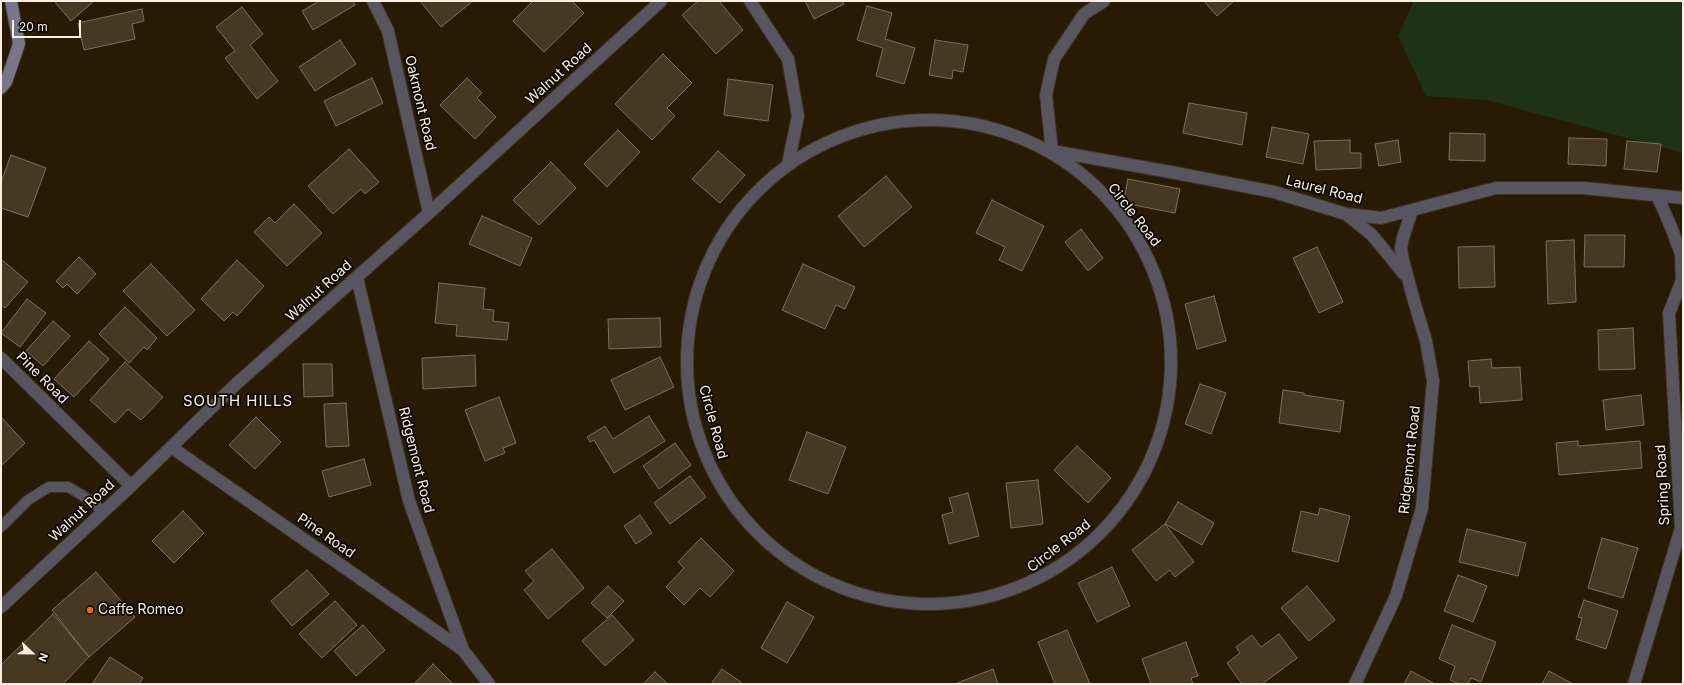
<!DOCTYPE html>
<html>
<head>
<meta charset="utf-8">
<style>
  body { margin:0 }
  #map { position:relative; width:1684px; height:685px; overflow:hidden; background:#281b04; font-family:Inter,sans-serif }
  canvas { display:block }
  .frame { position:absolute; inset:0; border:2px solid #f9f0e1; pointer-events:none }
  .north { position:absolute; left:12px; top:633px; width:40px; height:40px; -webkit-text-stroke:3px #0c0701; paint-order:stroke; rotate:112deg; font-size:11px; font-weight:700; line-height:16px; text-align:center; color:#f9f0e1 }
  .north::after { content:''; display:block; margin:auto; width:14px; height:18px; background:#f9f0e1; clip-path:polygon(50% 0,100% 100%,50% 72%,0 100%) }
  .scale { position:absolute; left:12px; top:20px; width:69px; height:18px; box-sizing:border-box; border:2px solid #f9f0e1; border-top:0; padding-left:5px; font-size:12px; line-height:14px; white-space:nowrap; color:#f9f0e1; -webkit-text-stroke:3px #0c0701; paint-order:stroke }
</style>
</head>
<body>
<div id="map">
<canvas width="1684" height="685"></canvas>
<div class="frame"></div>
<div class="north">N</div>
<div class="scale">20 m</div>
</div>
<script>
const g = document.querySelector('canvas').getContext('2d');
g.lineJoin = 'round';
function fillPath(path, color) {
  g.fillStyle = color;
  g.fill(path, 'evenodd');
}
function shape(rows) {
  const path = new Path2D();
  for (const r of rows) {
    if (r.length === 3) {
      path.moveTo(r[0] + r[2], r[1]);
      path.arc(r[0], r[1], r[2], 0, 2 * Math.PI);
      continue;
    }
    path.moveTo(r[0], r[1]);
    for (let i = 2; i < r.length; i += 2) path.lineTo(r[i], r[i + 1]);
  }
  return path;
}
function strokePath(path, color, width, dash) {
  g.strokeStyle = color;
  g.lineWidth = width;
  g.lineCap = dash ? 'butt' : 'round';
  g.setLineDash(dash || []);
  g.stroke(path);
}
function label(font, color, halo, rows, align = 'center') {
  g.font = font + ' Inter,sans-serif';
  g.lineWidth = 3.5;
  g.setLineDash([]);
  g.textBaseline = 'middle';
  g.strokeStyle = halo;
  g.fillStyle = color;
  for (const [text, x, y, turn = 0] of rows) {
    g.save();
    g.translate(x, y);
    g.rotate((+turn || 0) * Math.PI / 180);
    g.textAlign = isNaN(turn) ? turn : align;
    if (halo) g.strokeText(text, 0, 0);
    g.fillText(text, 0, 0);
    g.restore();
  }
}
fillPath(shape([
  [1414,1,1683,1,1683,153,1486,100,1426,96,1398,36]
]), '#1f3215');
const building = shape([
  [54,1,94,1,71,21,54,1],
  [319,1,353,1,355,5,313,30,302,11,319,1],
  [420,1,473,1,441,27,420,1],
  [533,1,572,1,584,13,544,52,513,21,533,1],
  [698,1,719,1,743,30,716,54,682,15,698,1],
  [805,1,842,1,844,4,814,19,805,1],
  [1204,1,1234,1,1217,16,1204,1],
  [867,6,892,13,885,39,915,48,904,84,876,76,883,48,857,40,867,6],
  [242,7,263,34,250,45,278,81,257,99,225,58,235,51,216,27,242,7],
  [142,9,144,21,132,24,135,39,84,50,78,23,142,9],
  [340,40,356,64,315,91,299,67,340,40],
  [935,40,968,45,963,72,953,70,952,79,929,75,935,40],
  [663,54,692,83,667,108,675,116,652,140,615,104,663,54],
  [372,78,383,103,336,126,324,101,372,78],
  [467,78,482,93,477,98,496,117,475,139,440,105,467,78],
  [728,79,773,85,768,121,724,115,728,79],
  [1189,103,1247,113,1242,145,1183,133,1189,103],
  [1272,127,1309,134,1303,164,1266,157,1272,127],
  [618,130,640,152,607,187,584,164,618,130],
  [1450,133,1485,134,1485,161,1449,160,1450,133],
  [1569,138,1607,139,1606,166,1568,164,1569,138],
  [1350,140,1350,153,1361,153,1361,168,1316,170,1314,141,1350,140],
  [1398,140,1401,162,1379,166,1375,144,1398,140],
  [1627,141,1661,144,1657,172,1624,169,1627,141],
  [349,149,379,182,365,194,361,189,333,214,308,186,349,149],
  [718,151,745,175,720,203,692,179,718,151],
  [11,155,46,168,28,217,1,208,1,182,11,155],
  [551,162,576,188,539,225,513,200,551,162],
  [886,176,912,207,864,247,838,216,886,176],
  [1128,179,1180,189,1175,213,1123,203,1128,179],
  [992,200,1044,226,1022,271,999,260,1005,247,976,233,992,200],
  [294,204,322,233,287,266,254,232,269,217,275,223,294,204],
  [482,216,532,238,520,266,469,244,482,216],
  [1081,229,1103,258,1088,271,1065,242,1081,229],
  [1585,235,1625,235,1624,267,1584,267,1585,235],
  [1574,240,1576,302,1548,304,1546,241,1574,240],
  [1494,246,1495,287,1459,288,1458,247,1494,246],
  [1317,247,1343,302,1319,313,1293,258,1317,247],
  [79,257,96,274,77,294,67,284,63,288,56,281,79,257],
  [1,259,28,282,5,308,1,305,1,259],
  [237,260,264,286,237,316,233,312,224,321,201,299,237,260],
  [151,264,195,310,167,336,123,291,151,264],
  [803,264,855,287,845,309,836,305,825,329,782,310,803,264],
  [439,283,485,288,483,309,494,310,493,321,509,323,507,340,456,336,457,325,435,323,439,283],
  [1214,296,1226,341,1197,349,1185,304,1214,296],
  [27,299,46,313,20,347,1,333,27,299],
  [125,307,157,338,147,350,144,347,129,363,99,334,125,307],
  [660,318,661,347,609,349,608,319,660,318],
  [53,321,70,336,43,366,26,351,53,321],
  [1633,328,1635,369,1599,370,1598,330,1633,328],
  [89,341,109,359,74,397,54,379,89,341],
  [475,355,476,386,423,389,422,358,475,355],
  [660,357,674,387,625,410,611,380,660,357],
  [1491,359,1492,368,1520,367,1522,400,1480,403,1479,386,1470,387,1468,361,1491,359],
  [125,362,163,397,141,420,128,409,115,423,90,400,125,362],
  [303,364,332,364,333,396,304,397,303,364],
  [1200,384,1226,393,1211,434,1185,424,1200,384],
  [1283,390,1304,393,1304,395,1344,401,1340,432,1279,423,1283,390],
  [1641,395,1644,425,1606,430,1603,400,1641,395],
  [499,397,516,443,503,448,505,453,485,461,465,410,499,397],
  [346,403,349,446,326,447,324,404,346,403],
  [649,416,665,441,614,473,594,440,590,442,587,437,605,426,613,439,649,416],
  [1,417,25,443,1,466,1,417],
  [256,417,281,442,255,469,229,445,256,417],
  [807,432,846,447,828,494,789,480,807,432],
  [1578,441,1578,446,1640,441,1642,468,1559,475,1556,443,1578,441],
  [675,443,691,465,659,489,643,466,675,443],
  [1077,446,1111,478,1088,503,1054,470,1077,446],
  [364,459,371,485,329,497,322,471,364,459],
  [690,476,706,497,670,524,654,503,690,476],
  [1038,480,1043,524,1011,528,1006,483,1038,480],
  [968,493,979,536,949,544,942,515,953,512,949,498,968,493],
  [1178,502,1214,523,1202,545,1165,524,1178,502],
  [1320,508,1350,516,1338,562,1292,551,1301,511,1318,515,1320,508],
  [183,511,204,533,174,563,152,541,183,511],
  [640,515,652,533,636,544,624,526,640,515],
  [1165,524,1194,562,1175,577,1170,570,1156,581,1132,550,1165,524],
  [1467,529,1526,543,1518,576,1459,562,1467,529],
  [701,538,734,571,710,597,700,588,684,605,666,587,684,568,678,562,701,538],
  [1602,538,1638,548,1623,598,1588,588,1602,538],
  [552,549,584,588,548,619,524,590,534,581,525,571,552,549],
  [1112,567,1130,606,1097,622,1078,583,1112,567],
  [307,570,329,594,292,626,271,601,307,570],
  [96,572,135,617,89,657,52,610,96,572],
  [1458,575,1487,586,1473,622,1444,611,1458,575],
  [608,586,624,601,607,618,591,603,608,586],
  [1307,586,1335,620,1309,641,1281,608,1307,586],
  [1584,600,1618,611,1606,649,1576,639,1582,618,1578,617,1584,600],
  [335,601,357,625,322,658,299,634,335,601],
  [787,602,814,617,787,663,761,648,787,602],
  [53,614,89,657,63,684,1,684,1,665,53,614],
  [612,615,634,640,605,666,582,641,612,615],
  [363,625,385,650,356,676,334,651,363,625],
  [1452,625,1496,642,1481,682,1471,678,1468,684,1459,684,1450,680,1455,666,1439,659,1452,625],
  [1067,630,1090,684,1055,684,1038,642,1067,630],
  [1279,634,1297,658,1262,684,1242,684,1227,663,1240,653,1236,647,1252,635,1261,647,1279,634],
  [1186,642,1198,676,1191,678,1193,684,1151,684,1142,659,1186,642],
  [110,657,143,678,139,684,92,684,110,657],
  [433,664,453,684,414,684,433,664],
  [722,669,741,682,740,684,711,684,722,669],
  [993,669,998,684,958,684,957,683,993,669],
  [1411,671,1435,684,1404,684,1411,671],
  [1549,671,1573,684,1542,684,1549,671],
  [655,672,668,684,643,684,655,672]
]);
fillPath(building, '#473921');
strokePath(building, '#7f6f56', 1);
const lane = shape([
  [1,527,28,500,49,487,68,487,82,495,103,511]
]);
const street = shape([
  [373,1,388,31,429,213],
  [750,1,788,59,798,116,788,164],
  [1104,1,1084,14,1054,59,1046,95,1052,151,1176,173,1274,192,1346,214,1381,218,1496,188,1584,188,1683,198],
  [929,362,242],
  [1657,195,1671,227,1681,254,1682,281],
  [1346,214,1372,235,1404,274],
  [357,277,409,501,463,650,489,684],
  [1,358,131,486],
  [171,447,463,650],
  [1,607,131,486,235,385,429,213,661,1],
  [1355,684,1396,596,1422,508,1433,381,1426,341,1414,301,1403,260,1401,248,1403,238,1412,210],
  [1634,684,1681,528,1669,313,1683,278]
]);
const secondary = shape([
  [1,88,6,82,19,44,11,1]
]);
strokePath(lane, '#41351f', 12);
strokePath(street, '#41351f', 14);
strokePath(secondary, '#41351f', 14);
strokePath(lane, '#585561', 10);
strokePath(street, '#585561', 12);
strokePath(secondary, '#797487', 12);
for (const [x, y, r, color] of [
  [90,610,4,"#e8710a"]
]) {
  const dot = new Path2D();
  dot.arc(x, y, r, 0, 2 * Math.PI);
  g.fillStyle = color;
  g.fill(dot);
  strokePath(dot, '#0c0701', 1.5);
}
label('14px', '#f9f0e1', '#0c0701', [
  ["Walnut Road",559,74,-42],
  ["Oakmont Road",420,103,77],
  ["Laurel Road",1324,190,14],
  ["Circle Road",1134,215,52],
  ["Walnut Road",319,291,-42],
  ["Pine Road",42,378,45],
  ["Circle Road",713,422,75],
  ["Ridgemont Road",416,460,76],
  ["Ridgemont Road",1410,460,-84],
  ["Spring Road",1663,485,-93],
  ["Walnut Road",82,511,-43],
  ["Pine Road",326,536,35],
  ["Circle Road",1059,546,-38]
]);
label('14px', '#f9f0e1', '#0c0701', [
  ["Caffe Romeo",98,610]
], 'left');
g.letterSpacing = '1px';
label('15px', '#f9f0e1', '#0c0701', [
  ["SOUTH HILLS",238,401]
]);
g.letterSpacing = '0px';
</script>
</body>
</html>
